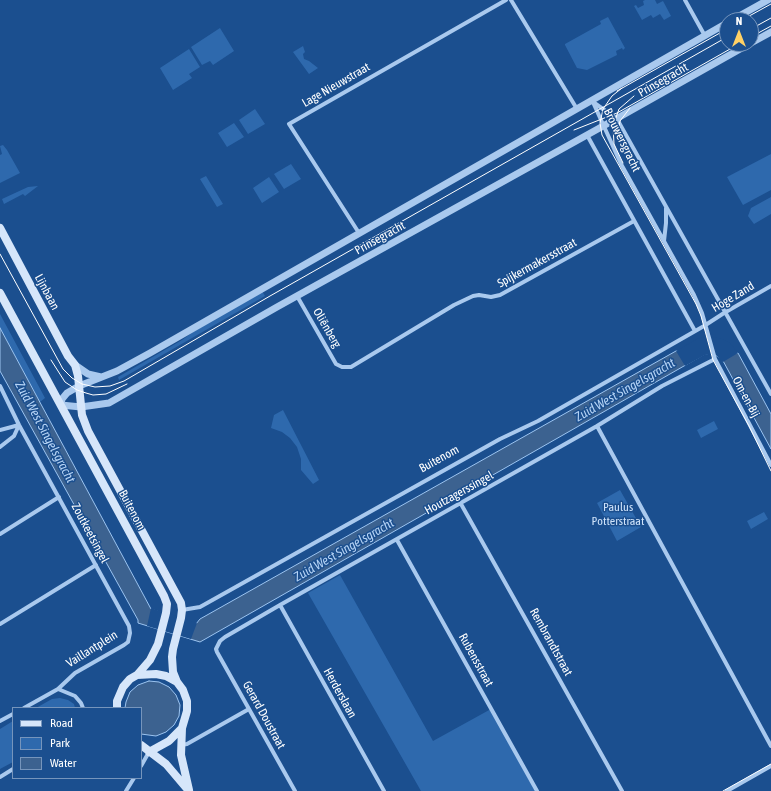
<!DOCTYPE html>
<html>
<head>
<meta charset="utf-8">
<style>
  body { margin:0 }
  #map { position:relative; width:771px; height:791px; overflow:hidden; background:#1b4f8f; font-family:"Asap Condensed",sans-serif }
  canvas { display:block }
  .legend { position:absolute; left:12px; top:707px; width:130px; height:72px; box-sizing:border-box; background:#1b4f8f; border:1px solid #7695bc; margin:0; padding:5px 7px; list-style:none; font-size:12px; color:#fff }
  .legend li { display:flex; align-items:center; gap:8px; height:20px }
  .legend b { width:20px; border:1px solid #7695bc }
  .north { position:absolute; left:719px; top:12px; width:40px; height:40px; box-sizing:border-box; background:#1b4f8f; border:1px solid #7695bc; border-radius:50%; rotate:0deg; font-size:11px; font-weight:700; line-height:16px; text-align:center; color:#fff }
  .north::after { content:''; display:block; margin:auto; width:14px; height:18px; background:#ffd166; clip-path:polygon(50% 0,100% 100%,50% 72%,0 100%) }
</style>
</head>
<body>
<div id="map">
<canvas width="771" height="791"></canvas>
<ul class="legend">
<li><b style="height:5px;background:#d6e6fa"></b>Road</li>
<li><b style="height:11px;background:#2e69ad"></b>Park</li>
<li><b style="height:11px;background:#3c6290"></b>Water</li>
</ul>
<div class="north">N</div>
</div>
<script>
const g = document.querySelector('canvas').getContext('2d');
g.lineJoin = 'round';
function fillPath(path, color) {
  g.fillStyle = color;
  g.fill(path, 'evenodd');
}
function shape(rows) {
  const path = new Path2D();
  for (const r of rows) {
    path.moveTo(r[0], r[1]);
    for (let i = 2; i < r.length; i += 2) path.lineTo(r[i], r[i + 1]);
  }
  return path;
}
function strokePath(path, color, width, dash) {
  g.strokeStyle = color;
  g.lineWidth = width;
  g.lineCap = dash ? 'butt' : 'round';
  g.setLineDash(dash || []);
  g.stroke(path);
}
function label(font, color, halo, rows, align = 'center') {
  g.font = font + ' "Asap Condensed",sans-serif';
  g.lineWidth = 3;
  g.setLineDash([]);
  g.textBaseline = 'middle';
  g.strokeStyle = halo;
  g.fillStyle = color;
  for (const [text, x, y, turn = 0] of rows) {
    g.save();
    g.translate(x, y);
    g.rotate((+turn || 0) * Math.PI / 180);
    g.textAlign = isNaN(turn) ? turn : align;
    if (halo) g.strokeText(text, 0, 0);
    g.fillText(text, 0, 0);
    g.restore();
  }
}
fillPath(shape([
  [645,0,655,0,657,4,663,1,671,16,664,20,660,14,653,18,651,15,642,20,634,6,636,5,638,8,644,5,643,1],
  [608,17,625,48,623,50,622,48,616,51,617,55,587,70,577,68,565,45,565,44,601,24,600,21],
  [220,28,234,51,213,65,210,61,202,65,191,47],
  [303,46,305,52,303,54,304,59,309,61,318,68,309,74,293,52],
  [189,49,200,67,189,74,192,78,173,90,160,68],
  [255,109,265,124,248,134,239,120],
  [234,123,244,137,227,147,218,133],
  [3,145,7,150,20,173,0,183,0,155,2,154,0,146],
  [771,154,771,190,743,205,727,177],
  [291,164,301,179,284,189,274,174],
  [206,176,223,204,217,207,200,179],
  [269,177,279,192,262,203,253,188],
  [38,186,25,196,23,194,4,204,2,199,28,187],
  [771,197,771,214,754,224,748,216,751,208],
  [262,291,265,296,119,380,118,377,182,340,193,332],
  [0,314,45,398,40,402,0,328],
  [283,410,319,480,313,484,301,470,301,459,297,447,290,438,282,432,271,428,274,415],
  [714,421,718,429,701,438,697,430],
  [620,490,641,527,617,541,597,503],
  [764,512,768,519,751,529,747,521],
  [340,575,433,741,491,709,535,791,421,791,308,593],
  [60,698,68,700,74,704,75,708,36,708,52,699],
  [13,721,13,762,0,769,0,729]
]), '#2e69ad');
const water = shape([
  [0,328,151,609,196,624,200,619,676,351,738,353,771,414,771,449,722,359,712,353,705,354,200,642,138,623,138,620,0,371,0,328],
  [149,681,159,682,169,687,176,695,180,705,179,716,174,725,166,732,156,736,141,734,141,708,125,708,126,702,130,692,138,685,149,681]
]);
fillPath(water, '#3c6290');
strokePath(water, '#9cc4f0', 1);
fillPath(shape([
  [704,337,714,337,722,339,730,343,738,353,723,362,716,355,710,354,705,355,685,366,676,351,697,339],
  [151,608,197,623,191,639,147,626]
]), '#1b4f8f');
strokePath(shape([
  [511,0,577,109],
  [685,0,705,36],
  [592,100,621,164,694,295,702,313,715,359,771,465],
  [593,102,617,119,771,394],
  [587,135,695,331],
  [359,233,289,124,506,0],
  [664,241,666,223,666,208],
  [297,296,336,364,342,367,351,367,454,305,473,296,479,295,491,297,500,295,634,221],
  [0,386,19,425,129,626,130,633,128,642,124,645,75,673,58,689,24,708],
  [597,426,771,746],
  [0,430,19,425],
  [0,447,14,436,19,425],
  [461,504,622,791],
  [0,534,59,497],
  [397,540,537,791],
  [280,605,384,791],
  [182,610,200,607,500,439,538,421,704,326,724,313,771,286],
  [0,624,96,565],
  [58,689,75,696,81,703,83,708],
  [0,721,13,714],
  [181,745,187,744,249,709],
  [141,766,149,752],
  [0,777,13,769],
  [126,791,134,778],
  [295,791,217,652,216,649,220,641,225,637,280,605,597,426,662,386,715,359],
  [727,791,771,766]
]), '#a9c9ee', 4);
strokePath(shape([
  [732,20,768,0],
  [727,23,150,353,117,371,79,386,67,393,62,399,61,405,81,407,109,403,277,307,623,115,749,44],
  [751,43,771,32],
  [75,365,88,374,101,377]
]), '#a9c9ee', 7);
strokePath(shape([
  [0,228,68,356,75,365,78,376,82,415,88,431,181,603,182,610,181,618,173,649,172,657,173,672,177,682],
  [0,293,164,596,167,604,166,613,158,644,150,660,137,675],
  [117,708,117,701,123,687,130,679,137,675,156,674,166,676,177,682,183,690,187,701,187,711,182,728,169,741,149,752],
  [182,728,181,755,189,790],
  [141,745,166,764,189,791]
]), '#d6e6fa', 8);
strokePath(shape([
  [742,20,771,4],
  [751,29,771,18],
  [751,37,771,26],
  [622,88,612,96,603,109,600,123,602,135,696,304,701,316,713,360,749,426,771,471],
  [617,91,727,29],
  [574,130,617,113,739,44],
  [617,137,620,121,630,108],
  [623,163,614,144,613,126,619,109,634,96],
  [0,254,63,369,72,378,82,384,95,387,110,386,124,381,270,296,727,37],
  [51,360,65,382,77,390,86,393,93,395,106,394,127,384],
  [723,791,771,764]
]), '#fff', 1);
label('12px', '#fff', '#1b4f8f', [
  ["Prinsegracht",663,80,-30],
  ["Lage Nieuwstraat",336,85,-30],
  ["Brouwersgracht",622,140,64],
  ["Prinsegracht",380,238,-29],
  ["Spijkermakersstraat",537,263,-29],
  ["Lijnbaan",47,292,62],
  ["Hoge Zand",733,297,-31],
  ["Oliënberg",327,328,60],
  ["Om-en-Bij",746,397,62],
  ["Buitenom",439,459,-29],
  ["Houtzagerssingel",459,493,-29],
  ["Buitenom",132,510,62],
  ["Zoutkeetsingel",90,533,62],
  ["Rembrandtstraat",551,642,61],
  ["Vaillantplein",92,649,-32],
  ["Rubensstraat",476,660,61],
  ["Herderslaan",340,693,61],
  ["Gerard Doustraat",264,715,61]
]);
label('12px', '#cfe3fa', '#1b4f8f', [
  ["Paulus",618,507],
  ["Potterstraat",618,521]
]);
label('italic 13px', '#b5d3f5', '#1b4f8f', [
  ["Zuid West Singelsgracht",625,390,-30],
  ["Zuid West Singelsgracht",45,432,62],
  ["Zuid West Singelsgracht",344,550,-30]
]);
</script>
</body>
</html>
